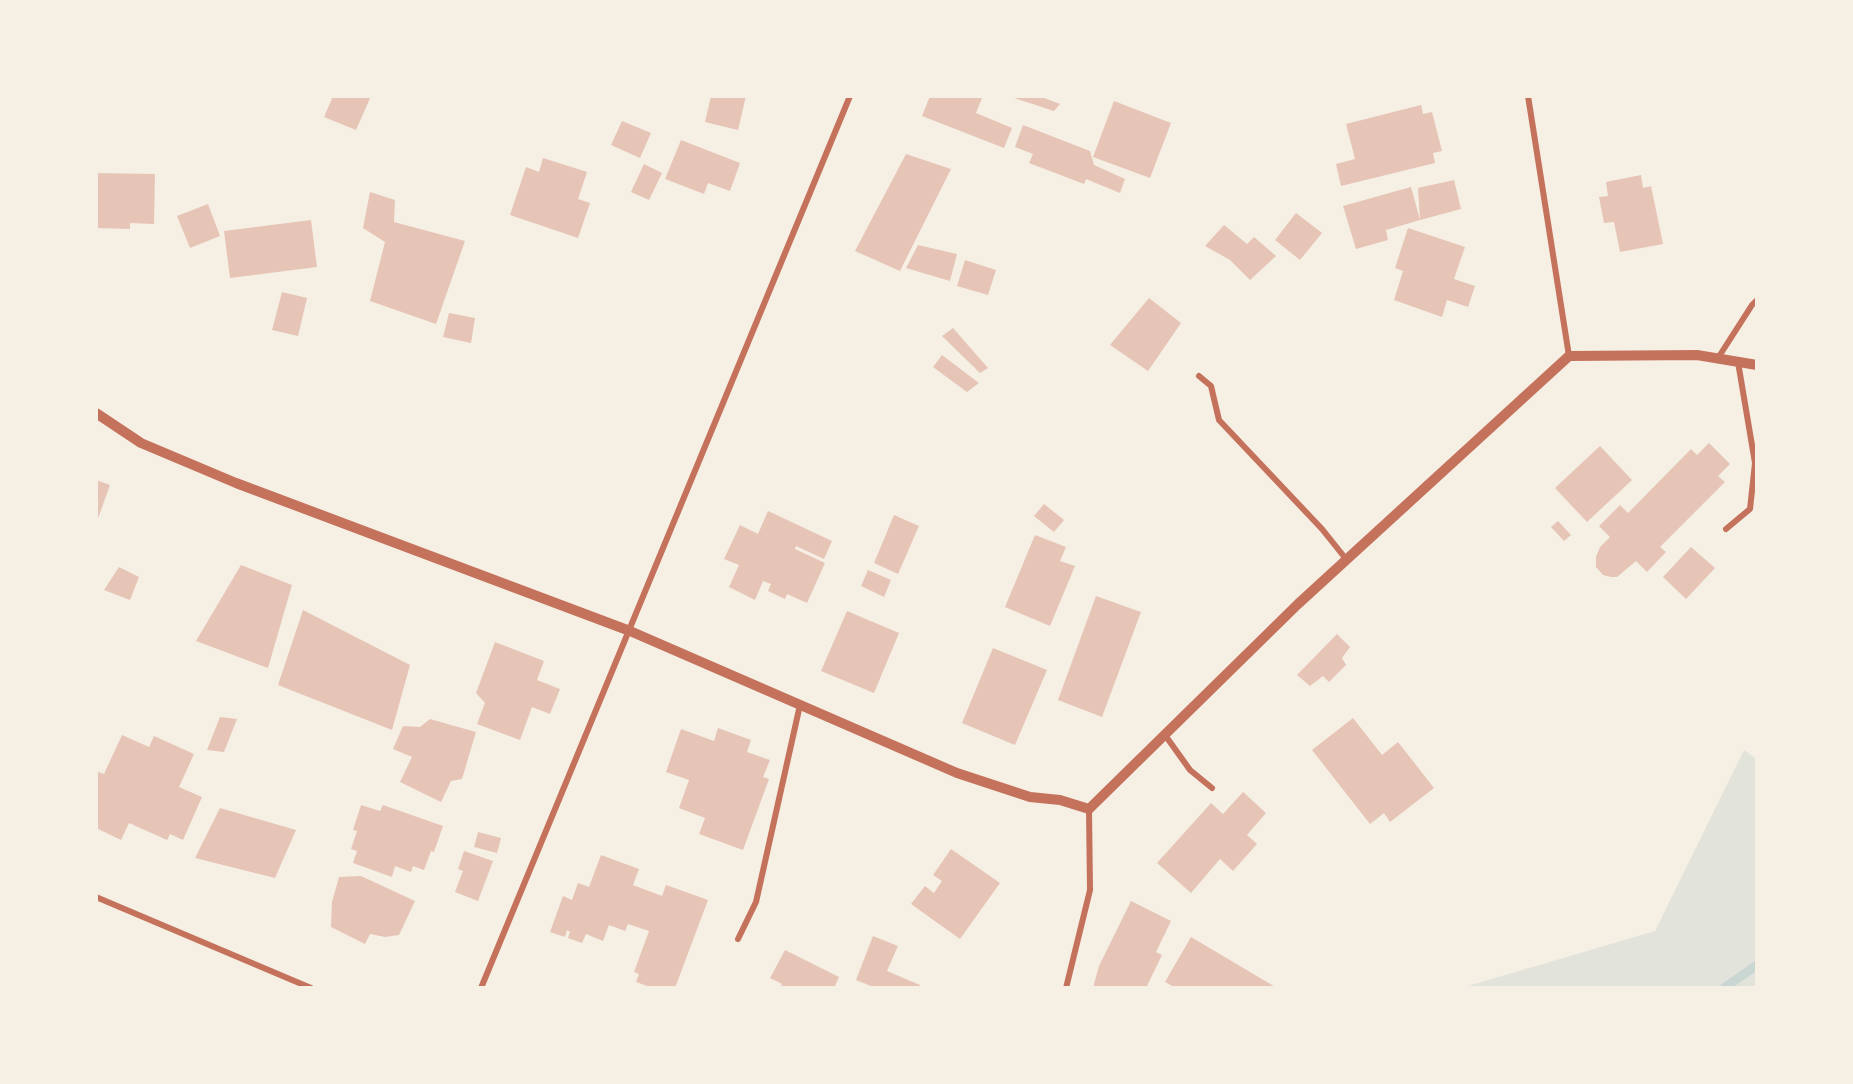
<!DOCTYPE html>
<html>
<head>
<meta charset="utf-8">
<style>
  body { margin:0 }
  #map { position:relative; width:1853px; height:1084px; overflow:hidden; background:#f6efe4; font-family:Helvetica,sans-serif }
  canvas { display:block }
  .frame { position:absolute; inset:0; border:98px solid #f6efe4; pointer-events:none }
</style>
</head>
<body>
<div id="map">
<canvas width="1853" height="1084"></canvas>
<div class="frame"></div>
</div>
<script>
const g = document.querySelector('canvas').getContext('2d');
g.lineJoin = 'round';
function fillPath(path, color) {
  g.fillStyle = color;
  g.fill(path, 'evenodd');
}
function shape(rows) {
  const path = new Path2D();
  for (const r of rows) {
    path.moveTo(r[0], r[1]);
    for (let i = 2; i < r.length; i += 2) path.lineTo(r[i], r[i + 1]);
  }
  return path;
}
function strokePath(path, color, width, dash) {
  g.strokeStyle = color;
  g.lineWidth = width;
  g.lineCap = dash ? 'butt' : 'round';
  g.setLineDash(dash || []);
  g.stroke(path);
}
fillPath(shape([
  [1744,750,1757,759,1757,988,1461,988,1655,931]
]), '#e2e4dc');
strokePath(shape([
  [1724,988,1757,965]
]), '#c9d6d2', 9);
fillPath(shape([
  [333,96,371,96,356,130,324,117],
  [711,96,746,96,738,130,705,122],
  [930,96,977,96,982,98,976,113,1012,128,1004,148,922,116],
  [1008,96,1039,96,1060,104,1054,111],
  [1114,101,1171,123,1150,178,1093,157],
  [1421,105,1423,114,1432,112,1442,151,1433,153,1435,163,1341,186,1336,164,1355,159,1346,124],
  [622,121,651,133,640,158,611,145],
  [1023,125,1090,151,1094,165,1125,179,1120,193,1086,179,1084,184,1029,163,1033,154,1015,147],
  [681,140,740,163,730,191,708,183,704,194,665,179],
  [906,154,951,169,900,271,855,251],
  [543,158,587,172,578,199,590,203,578,238,510,215,526,167,539,172],
  [644,164,662,173,649,200,631,192],
  [96,173,155,174,154,224,130,223,130,229,96,228],
  [1641,175,1643,188,1651,186,1663,244,1620,252,1614,222,1604,223,1599,197,1608,196,1606,182],
  [1454,180,1461,209,1420,220,1386,230,1388,240,1356,249,1343,206,1411,187,1420,220,1418,188],
  [370,192,395,200,394,222,465,241,436,324,370,301,385,242,363,228],
  [208,204,220,236,190,248,177,216],
  [1296,213,1322,233,1300,260,1275,240],
  [311,220,317,267,230,278,224,231],
  [1224,225,1247,244,1254,237,1276,256,1250,280,1230,260,1205,246],
  [1408,228,1465,247,1454,279,1475,286,1468,307,1447,300,1442,317,1394,300,1403,271,1395,268],
  [918,245,957,254,950,281,906,268],
  [965,260,996,270,988,295,957,286],
  [282,292,307,298,298,336,272,330],
  [1149,298,1181,323,1148,371,1110,345],
  [449,313,475,318,471,343,443,337],
  [953,328,988,368,980,373,942,336],
  [942,355,979,383,967,392,933,367],
  [1709,443,1730,464,1718,476,1725,482,1660,547,1666,552,1647,572,1636,561,1617,577,1611,577,1603,575,1596,567,1596,557,1600,547,1610,537,1599,526,1620,505,1628,513,1691,449,1697,455],
  [1600,446,1632,480,1587,522,1555,488],
  [96,480,110,485,96,524],
  [1044,504,1064,520,1054,532,1034,516],
  [768,511,832,541,824,559,796,546,795,549,825,563,807,603,787,594,785,599,768,591,771,584,763,581,755,600,729,587,739,565,724,559,740,525,758,534],
  [894,515,919,526,898,574,874,563],
  [1558,521,1571,535,1564,541,1551,527],
  [1035,535,1066,547,1060,561,1075,566,1050,626,1005,607],
  [1691,547,1715,568,1686,599,1663,577],
  [241,565,292,585,268,668,196,641],
  [119,567,139,577,130,600,104,590],
  [868,570,891,580,884,597,861,586],
  [1096,596,1141,612,1102,717,1058,700],
  [303,610,410,665,392,730,278,685],
  [847,611,899,633,874,693,821,671],
  [1337,634,1350,647,1342,658,1346,665,1329,682,1323,676,1310,686,1297,675],
  [495,642,544,661,537,680,560,689,550,714,532,707,520,740,477,724,485,703,476,693],
  [993,648,1047,670,1015,745,962,723],
  [220,717,237,719,224,752,207,750],
  [1353,718,1382,755,1398,742,1434,788,1390,822,1384,813,1370,824,1312,750],
  [430,719,476,732,462,779,451,781,441,802,400,782,412,757,393,749,403,726,420,727],
  [718,728,751,740,747,752,770,760,763,777,769,779,743,850,699,834,705,818,679,808,689,780,666,772,681,729,714,741],
  [122,735,149,747,154,736,194,754,179,787,202,797,183,840,170,834,167,840,129,823,121,840,96,828,96,771,104,774],
  [1243,792,1266,813,1247,835,1257,844,1233,871,1220,859,1191,893,1157,863,1211,803,1223,814],
  [361,805,380,811,383,805,443,826,434,852,431,851,424,870,413,866,411,872,395,866,392,877,353,863,357,851,351,849,357,831,353,830],
  [220,808,296,830,275,878,195,858],
  [478,832,501,838,497,853,474,847],
  [951,849,1000,883,960,939,911,904,925,886,934,893,942,881,933,875],
  [464,851,493,861,478,901,455,892,463,871,458,869],
  [601,855,639,869,633,885,662,896,666,885,708,900,675,988,653,988,636,982,639,974,634,972,649,931,628,924,625,931,609,925,603,941,586,934,582,943,568,938,570,932,567,930,565,937,550,932,563,896,572,900,578,883,589,887],
  [361,876,415,901,399,935,385,937,370,934,365,944,331,927,332,902,339,877],
  [1131,901,1171,921,1156,952,1162,955,1146,988,1093,988,1099,966],
  [873,936,898,946,887,971,920,985,919,988,876,988,856,980],
  [1191,937,1277,988,1176,988,1165,982],
  [785,950,839,977,834,988,780,988,782,984,770,978]
]), '#e6c5b7');
strokePath(shape([
  [1528,96,1569,356],
  [1718,358,1752,305,1757,300],
  [1199,376,1211,386,1219,420,1322,529,1346,559],
  [1726,529,1750,509,1755,463,1738,362],
  [1165,735,1190,770,1212,788],
  [96,897,311,988],
  [738,939,756,902,800,705],
  [481,988,850,96],
  [1066,988,1090,890,1089,809]
]), '#c5725c', 6);
strokePath(shape([
  [96,413,141,443,236,483,630,631,957,773,1030,797,1060,800,1089,809,1298,604,1569,356,1697,355,1757,365]
]), '#c5725c', 10);
</script>
</body>
</html>
